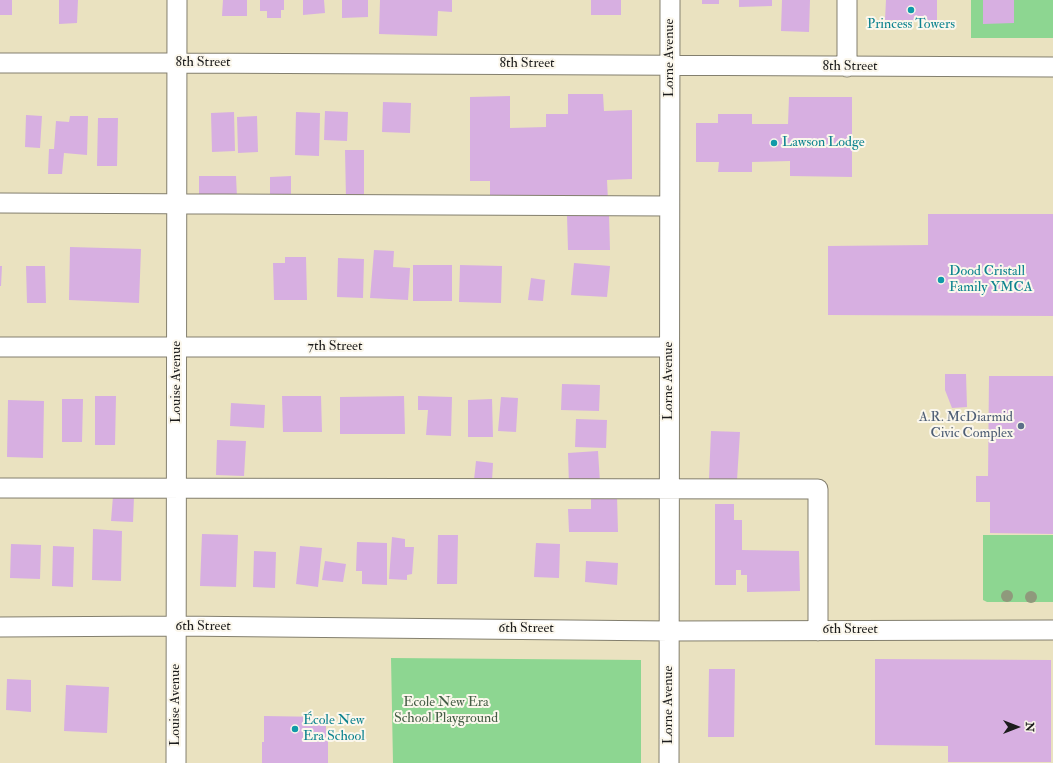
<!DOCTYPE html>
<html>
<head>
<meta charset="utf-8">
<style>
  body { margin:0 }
  #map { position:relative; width:1053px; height:763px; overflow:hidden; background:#eae2c0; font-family:"IM FELL Double Pica",serif }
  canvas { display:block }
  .north { position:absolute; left:997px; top:707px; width:40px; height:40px; -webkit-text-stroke:3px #fbf7ec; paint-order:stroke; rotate:90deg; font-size:11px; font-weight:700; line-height:16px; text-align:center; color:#1c1c1c }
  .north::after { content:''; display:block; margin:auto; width:14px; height:18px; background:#1c1c1c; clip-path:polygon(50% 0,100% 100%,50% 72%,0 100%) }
</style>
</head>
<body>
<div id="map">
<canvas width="1053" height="763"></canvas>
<div class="north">N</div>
</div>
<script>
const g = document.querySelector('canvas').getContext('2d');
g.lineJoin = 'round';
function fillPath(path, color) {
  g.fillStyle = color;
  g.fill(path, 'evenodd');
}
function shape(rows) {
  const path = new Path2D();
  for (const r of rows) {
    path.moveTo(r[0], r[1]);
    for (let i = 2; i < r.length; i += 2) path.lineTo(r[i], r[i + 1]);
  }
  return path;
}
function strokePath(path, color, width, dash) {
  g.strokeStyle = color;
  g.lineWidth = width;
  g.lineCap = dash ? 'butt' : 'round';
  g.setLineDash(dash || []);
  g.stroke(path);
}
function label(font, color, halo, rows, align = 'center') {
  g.font = font + ' "IM FELL Double Pica",serif';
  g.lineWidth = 4;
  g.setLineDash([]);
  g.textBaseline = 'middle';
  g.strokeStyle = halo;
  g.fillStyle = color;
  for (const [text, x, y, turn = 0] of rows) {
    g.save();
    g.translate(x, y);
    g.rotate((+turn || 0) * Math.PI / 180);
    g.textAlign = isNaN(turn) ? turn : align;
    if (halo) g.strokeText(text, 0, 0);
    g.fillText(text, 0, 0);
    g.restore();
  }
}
fillPath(shape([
  [971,0,1053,0,1053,38,971,38],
  [983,535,1053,535,1053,602,987,602,983,600],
  [391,658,641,660,641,763,393,763]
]), '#8dd691');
fillPath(shape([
  [0,0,12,0,12,15,0,15],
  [59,0,78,0,77,23,59,24],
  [223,0,247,0,247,16,222,16],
  [260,0,284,0,284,10,281,10,281,18,267,18,267,11,260,11],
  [303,0,324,0,325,13,303,15],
  [342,0,368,0,368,17,342,18],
  [380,0,452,0,452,12,438,11,437,36,379,34],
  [591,0,621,0,621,15,591,15],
  [702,0,719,0,719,4,702,4],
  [739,0,772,0,772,6,739,7],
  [782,0,810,0,809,32,781,31],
  [886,0,937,0,937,21,885,20],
  [983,0,1014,0,1014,23,983,24],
  [568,94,603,94,604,111,632,110,632,179,607,180,608,201,490,201,490,181,470,181,470,97,510,96,510,128,546,127,546,114,568,114],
  [789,97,852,97,852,177,790,176,790,161,752,162,752,172,718,172,719,162,696,162,696,123,718,123,718,114,752,114,752,124,788,124],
  [383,102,411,103,410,133,382,132],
  [325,111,348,112,347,141,324,140],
  [234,112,235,151,212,152,211,113],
  [296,112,320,113,319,156,295,155],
  [26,115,42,116,40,148,25,147],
  [70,116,88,116,87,155,64,153,62,174,48,174,49,149,54,149,56,121,69,122],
  [257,116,258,152,238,153,237,117],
  [98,118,118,118,117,166,97,166],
  [345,150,364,150,364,198,346,199],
  [199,176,236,176,237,197,199,198],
  [291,176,291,197,270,197,270,177],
  [609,214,610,250,568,250,567,215],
  [928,214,1053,214,1053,316,828,315,828,246,928,245],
  [70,247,141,249,139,303,69,300],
  [374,250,394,251,393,267,410,268,408,300,370,298],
  [285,257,306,257,307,300,274,300,273,263,285,263],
  [338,258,364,259,363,298,337,297],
  [574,263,610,266,607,297,571,295],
  [413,265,452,265,452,301,413,301],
  [460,265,502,266,501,303,459,302],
  [0,266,2,266,1,286,0,286],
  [26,266,45,266,46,303,27,303],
  [531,278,545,280,543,301,528,300],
  [945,374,966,374,967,407,952,408,945,390],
  [989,376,1053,376,1053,534,990,533,990,502,976,502,976,476,988,476],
  [562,384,600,385,599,411,561,410],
  [95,396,116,396,115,445,95,445],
  [282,396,321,396,322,432,283,432],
  [404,396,405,434,340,434,340,397],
  [418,396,452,397,451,436,426,435,428,410,418,410],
  [501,397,518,398,516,432,498,431],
  [62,399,83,399,82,442,62,442],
  [492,399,493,437,468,437,468,400],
  [8,400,44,401,43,458,7,457],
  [231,403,265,405,264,428,230,426],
  [576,419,607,420,606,448,575,447],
  [711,431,740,432,737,480,709,479],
  [217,440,246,441,244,476,216,475],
  [598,451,600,483,569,485,568,453],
  [476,461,493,463,492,481,474,480],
  [113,496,134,497,133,522,111,521],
  [591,496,617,496,618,532,569,532,568,509,591,509],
  [715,504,734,504,734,520,742,520,742,550,799,551,800,591,747,592,747,575,741,575,741,570,736,570,736,585,715,585],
  [93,529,122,531,121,581,92,580],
  [202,534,238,535,236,587,200,586],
  [438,535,458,535,457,584,437,584],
  [392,537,405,539,405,547,414,547,412,574,407,575,407,580,389,579],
  [357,542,387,543,387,585,362,584,362,571,356,571],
  [536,543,560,544,559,578,534,577],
  [11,544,41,545,40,579,10,578],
  [53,546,74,547,73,587,52,586],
  [300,546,322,548,318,587,296,584],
  [254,551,276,552,275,588,253,587],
  [325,561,346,564,343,582,322,580],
  [586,561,618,563,617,585,585,582],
  [875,659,1051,660,1051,762,948,762,948,746,875,745],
  [709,669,735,669,734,737,708,737],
  [7,679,31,680,31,712,6,710],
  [66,685,109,687,107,733,64,731],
  [264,716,326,717,326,741,328,741,328,763,262,763,262,742,264,742]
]), '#d7afe1');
const minor = shape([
  [0,63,177,63,1053,67],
  [847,67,847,0],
  [0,203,669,206],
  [0,347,669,347],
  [0,488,818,489,818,631],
  [0,627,176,626,669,631,1053,630],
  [176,763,177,0],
  [669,763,670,0]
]);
strokePath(minor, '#837f6e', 21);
strokePath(minor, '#fff', 19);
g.fillStyle = '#8f997c';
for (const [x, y] of [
  [1007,596],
  [1031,597]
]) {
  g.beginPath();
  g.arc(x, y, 6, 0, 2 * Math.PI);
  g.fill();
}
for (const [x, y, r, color] of [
  [911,10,4,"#0f9aa8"],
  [774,143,4,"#0f9aa8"],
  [941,280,4,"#0f9aa8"],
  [1021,426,4,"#5c6f8a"],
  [295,729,4,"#0f9aa8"]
]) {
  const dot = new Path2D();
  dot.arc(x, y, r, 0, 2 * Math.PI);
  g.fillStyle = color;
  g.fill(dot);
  strokePath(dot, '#fbf7ec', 1.5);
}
label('14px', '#0d838f', '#fbf7ec', [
  ["Princess Towers",911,25,"center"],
  ["Lawson Lodge",782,143],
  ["Dood Cristall",949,272],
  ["Family YMCA",949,288],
  ["École New",303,721],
  ["Era School",303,737]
], 'left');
label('14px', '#1c1c1c', '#fbf7ec', [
  ["Lorne Avenue",670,58,-90],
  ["8th Street",203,63],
  ["8th Street",527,64],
  ["8th Street",850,67],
  ["7th Street",335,347],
  ["Lorne Avenue",669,381,-90],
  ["Louise Avenue",177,382,-90],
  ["6th Street",203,627],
  ["6th Street",526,629],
  ["6th Street",850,630],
  ["Louise Avenue",176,705,-90],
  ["Lorne Avenue",669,705,-90]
]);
label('14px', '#4e5e75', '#fbf7ec', [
  ["A.R. McDiarmid",1013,418],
  ["Civic Complex",1013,434]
], 'right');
label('14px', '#445d45', '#fbf7ec', [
  ["Ecole New Era",446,703],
  ["School Playground",446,719]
]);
</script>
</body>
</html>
